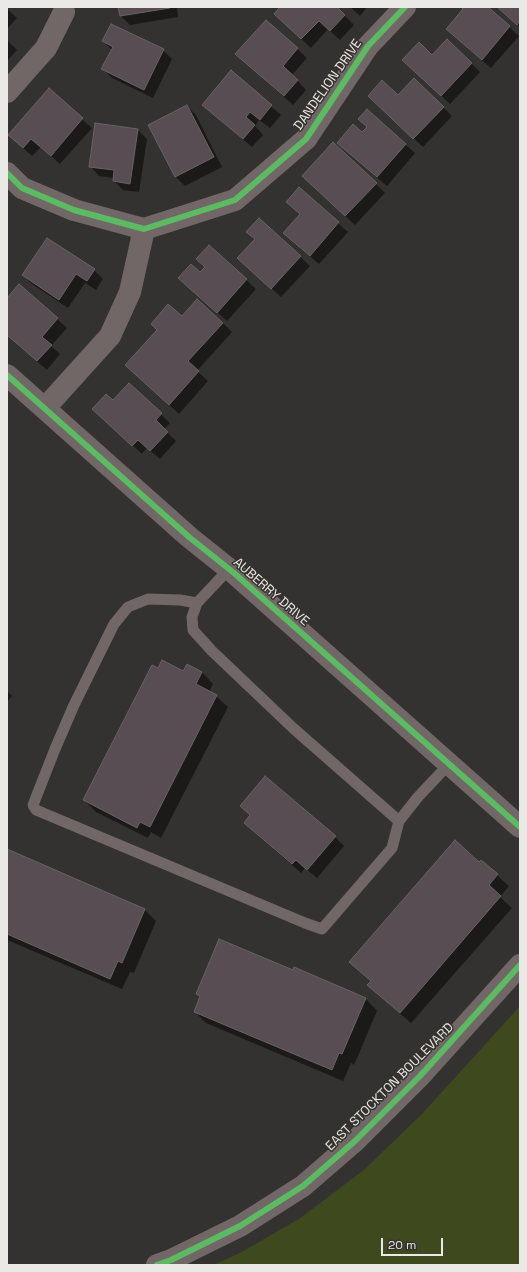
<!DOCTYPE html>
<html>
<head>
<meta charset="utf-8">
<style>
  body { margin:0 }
  #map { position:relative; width:527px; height:1272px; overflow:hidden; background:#343230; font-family:"Space Grotesk",sans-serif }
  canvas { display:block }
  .frame { position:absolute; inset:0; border:8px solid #ebe9e6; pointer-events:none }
  .scale { position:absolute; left:381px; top:1238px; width:62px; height:18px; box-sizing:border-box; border:2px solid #ebe9e6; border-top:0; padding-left:5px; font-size:12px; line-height:14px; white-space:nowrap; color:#ebe9e6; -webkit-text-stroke:3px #36322e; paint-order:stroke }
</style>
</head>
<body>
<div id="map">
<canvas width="527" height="1272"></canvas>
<div class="frame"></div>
<div class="scale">20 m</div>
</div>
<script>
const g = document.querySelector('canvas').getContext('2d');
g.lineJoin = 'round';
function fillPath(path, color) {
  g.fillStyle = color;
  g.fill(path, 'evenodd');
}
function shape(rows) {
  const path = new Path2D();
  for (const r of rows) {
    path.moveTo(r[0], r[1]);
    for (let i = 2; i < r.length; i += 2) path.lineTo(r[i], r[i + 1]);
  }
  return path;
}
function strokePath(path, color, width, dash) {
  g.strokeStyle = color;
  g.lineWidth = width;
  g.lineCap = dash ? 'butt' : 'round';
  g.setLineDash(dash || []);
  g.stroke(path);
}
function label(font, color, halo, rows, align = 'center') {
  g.font = font + ' "Space Grotesk",sans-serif';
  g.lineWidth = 3;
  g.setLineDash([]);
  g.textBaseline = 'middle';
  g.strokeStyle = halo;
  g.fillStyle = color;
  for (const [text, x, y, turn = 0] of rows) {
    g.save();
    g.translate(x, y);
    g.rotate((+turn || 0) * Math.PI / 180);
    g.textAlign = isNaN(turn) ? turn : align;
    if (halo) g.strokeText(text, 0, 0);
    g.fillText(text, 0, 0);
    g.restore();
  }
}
fillPath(shape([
  [520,1006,520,1265,213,1265,238,1254,299,1219,365,1169,422,1114]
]), '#3f491e');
fillPath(shape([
  [120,7,177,7,178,17,130,25,121,16],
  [281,7,336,7,354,25,340,40,328,29,311,48,284,23],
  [350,7,367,7,360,16],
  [462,7,487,7,519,36,491,68,456,38,464,9],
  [497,7,520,7,520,27],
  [7,9,17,18,7,29],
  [266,21,307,58,292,75,306,90,293,105,246,63],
  [7,40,17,50,7,61],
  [103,41,163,50,172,59,153,98,112,78,103,69,112,50],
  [432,56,471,63,480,72,450,104,413,69],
  [231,72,281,115,270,128,259,120,255,126,263,135,252,147,213,114],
  [49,90,92,128,60,164,41,147,32,156,9,135],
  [398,96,443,107,452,116,423,147,378,105],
  [187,106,196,115,222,167,185,186,176,177,149,125],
  [367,111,415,153,387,186,347,152,368,127],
  [138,130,147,139,139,192,123,190,114,181,114,178,99,176,90,166],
  [376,184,385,193,355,225,312,185],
  [299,188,348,232,319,264,293,242,301,214],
  [259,219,310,266,281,297,248,267,256,240,248,232],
  [209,246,256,289,227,321,189,287,206,267],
  [94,270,103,279,96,290,85,283,68,308,32,284,23,275],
  [19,285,67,328,51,346,60,354,47,370,7,335,7,299],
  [182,318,223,323,232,332,197,371,208,381,179,414,126,365],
  [129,384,170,423,164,429,176,441,160,459,147,448,142,454,103,418,113,401],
  [187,665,202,672,213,684,209,692,216,696,228,707,161,838,151,832,148,838,96,812,84,800,183,672],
  [7,691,12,696,7,702],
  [251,816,335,837,344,846,317,878,305,868,301,873,254,832,245,823],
  [7,850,145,910,156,921,134,973,130,972,122,989,7,940],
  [481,861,509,886,500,897,512,908,411,1023,380,996,372,982,362,973],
  [294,969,366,999,377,1011,354,1065,351,1063,343,1081,206,1023,195,1012,201,997,197,993,293,971]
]), '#0007');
const building = shape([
  [118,7,170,7,170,8,120,16,118,7],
  [280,7,337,7,345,15,330,31,319,21,301,39,274,14,280,7],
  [461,7,488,7,510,26,482,60,446,29,463,9,461,7],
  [497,7,520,7,520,21,517,25,497,7],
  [266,20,298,48,283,66,298,80,284,96,235,54,266,20],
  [111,24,164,49,144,90,101,69,113,47,102,41,111,24],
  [447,39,472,63,441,96,402,60,419,42,432,55,447,39],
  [231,70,272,105,260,120,250,112,246,117,255,125,243,139,202,105,231,70],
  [414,78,444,107,413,139,368,96,382,80,398,95,414,78],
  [49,88,83,118,51,156,31,139,23,148,8,135,49,88],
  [187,105,214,157,175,177,148,125,187,105],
  [367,109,406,144,377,177,337,143,353,124,362,132,367,127,358,119,367,109],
  [95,123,138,129,130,184,113,181,114,170,89,167,95,123],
  [333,142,377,183,345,216,302,176,333,142],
  [299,187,339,222,310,256,283,233,300,214,286,202,299,187],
  [259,218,301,256,271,289,237,258,255,239,246,232,259,218],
  [47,238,95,269,87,281,76,274,59,300,22,275,47,238],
  [209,245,247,279,217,313,178,278,191,264,200,272,205,267,196,259,209,245],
  [19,284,58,318,42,337,52,345,37,361,7,335,7,298,19,284],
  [197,299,223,323,188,361,199,371,169,405,125,365,157,330,151,324,168,304,182,316,197,299],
  [129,383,162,413,156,420,168,432,150,451,138,440,132,446,92,409,106,394,113,400,129,383],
  [162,660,183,671,187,664,202,672,196,684,217,695,150,827,140,822,137,828,83,800,152,665,158,668,162,660],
  [265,776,336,836,307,870,296,860,292,864,244,823,250,815,240,806,265,776],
  [455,840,479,862,481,860,498,874,489,885,501,896,400,1013,367,985,371,981,349,962,455,840],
  [7,849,145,909,122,963,118,961,110,979,7,934,7,849],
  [219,939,293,970,294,967,366,998,342,1054,339,1053,332,1070,194,1012,200,996,196,994,219,939]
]);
fillPath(building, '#574d52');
strokePath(building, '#666363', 1);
strokePath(shape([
  [229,569,197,603,192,617,193,630,212,651,293,728,399,821,418,797,449,764],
  [197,603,180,600,148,599,128,607,114,624,74,705,55,749,33,805,36,810,305,923,322,929,392,848,399,821]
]), '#706766', 11);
strokePath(shape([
  [7,92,46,48,64,12],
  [7,173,22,188,74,210,144,229,235,200,306,139,368,46,405,7],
  [7,375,189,537,234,573,520,827],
  [45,408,110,336,130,292,144,229]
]), '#706766', 22);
strokePath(shape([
  [157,1265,171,1260,240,1226,303,1186,355,1141,420,1076,520,965]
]), '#706766', 22);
strokePath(shape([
  [7,173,22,188,74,210,144,229,235,200,306,139,368,46,405,7],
  [7,375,189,537,234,573,520,827],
  [157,1265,171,1260,240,1226,303,1186,355,1141,420,1076,520,965]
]), '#5cba63', 6);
label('13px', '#ebe9e6', '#36322e', [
  ["DANDELION DRIVE",328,85,-55],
  ["AUBERRY DRIVE",271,592,41],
  ["EAST STOCKTON BOULEVARD",390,1087,-45]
]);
</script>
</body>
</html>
